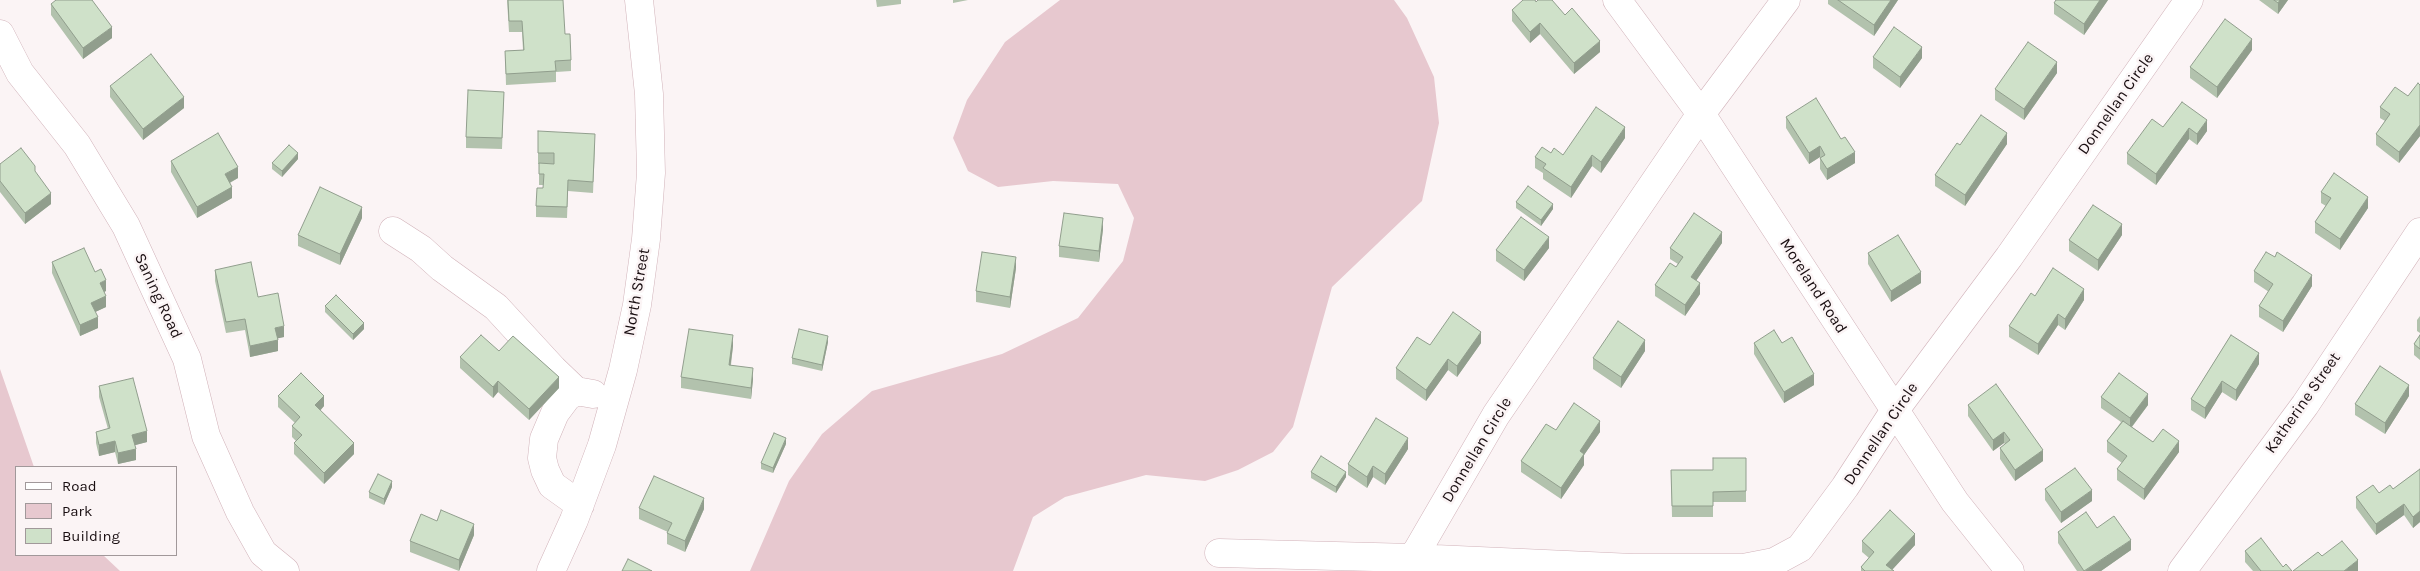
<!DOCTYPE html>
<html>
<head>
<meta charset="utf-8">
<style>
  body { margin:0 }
  #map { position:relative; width:2420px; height:571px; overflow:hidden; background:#fbf4f5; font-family:Karla,sans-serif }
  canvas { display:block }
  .legend { position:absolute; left:15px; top:466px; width:162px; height:90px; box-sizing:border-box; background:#fbf4f5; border:1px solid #a1989a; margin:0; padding:6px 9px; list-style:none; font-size:15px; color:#190e11 }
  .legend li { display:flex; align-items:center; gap:10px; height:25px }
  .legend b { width:25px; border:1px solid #a1989a }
</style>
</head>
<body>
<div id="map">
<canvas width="2420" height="571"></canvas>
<ul class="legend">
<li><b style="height:6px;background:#fff"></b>Road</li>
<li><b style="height:14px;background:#e7c8cf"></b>Park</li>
<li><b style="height:14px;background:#cfe1c9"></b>Building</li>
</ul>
</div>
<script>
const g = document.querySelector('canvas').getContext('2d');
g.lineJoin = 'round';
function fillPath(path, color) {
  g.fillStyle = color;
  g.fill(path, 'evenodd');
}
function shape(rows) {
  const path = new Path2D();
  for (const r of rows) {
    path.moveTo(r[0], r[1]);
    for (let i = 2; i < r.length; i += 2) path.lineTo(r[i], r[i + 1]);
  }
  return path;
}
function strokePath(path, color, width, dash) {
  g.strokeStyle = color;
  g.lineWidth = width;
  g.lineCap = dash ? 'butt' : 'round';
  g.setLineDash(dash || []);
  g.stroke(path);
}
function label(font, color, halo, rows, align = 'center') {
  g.font = font + ' Karla,sans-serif';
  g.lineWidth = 5;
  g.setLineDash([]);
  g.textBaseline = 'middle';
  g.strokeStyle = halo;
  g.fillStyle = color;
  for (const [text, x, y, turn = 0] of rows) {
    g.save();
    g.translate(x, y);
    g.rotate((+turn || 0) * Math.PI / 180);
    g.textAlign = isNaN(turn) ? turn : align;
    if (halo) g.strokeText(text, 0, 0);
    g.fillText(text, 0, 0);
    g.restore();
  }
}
fillPath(shape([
  [1060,0,1394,0,1407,18,1434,77,1439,123,1422,201,1332,287,1293,427,1273,452,1238,470,1205,481,1146,475,1065,497,1033,517,1013,571,750,571,789,481,822,434,872,391,1002,354,1078,318,1123,261,1134,218,1118,184,1053,181,998,187,968,171,953,138,967,100,1005,42],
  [0,369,34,467,16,467,16,555,103,555,120,571,0,571]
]), '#e7c8cf');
const minor = shape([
  [1617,0,1701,114,1955,502,2010,571],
  [1786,0,1701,114,1496,415,1413,558,1633,568,1743,568,1774,562,1800,548,1845,487,1895,410,2009,257,2189,0],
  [0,34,20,73,77,145,126,226,187,359,206,436,240,512,263,553,285,571],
  [393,231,421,249,442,268,496,307,553,369,576,391],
  [580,505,552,485,545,470,542,458,544,439,555,413,567,397,576,391,593,394],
  [1219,553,1413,558],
  [551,571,574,520,602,445,623,370,637,305,646,239,651,173,649,94,639,0],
  [2182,571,2305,405,2420,232]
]);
strokePath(minor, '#d1b2b9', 29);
strokePath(minor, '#fff', 28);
fillPath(shape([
  [507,0,565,34,571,60,571,71,556,72,556,82,506,85,505,51,523,50,522,32,509,32],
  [876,0,901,0,901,4,877,7],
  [953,0,968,0,953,3],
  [1828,0,1898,0,1874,36,1828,4],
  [2108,0,2084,35,2054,14,2054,3],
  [2259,0,2288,0,2278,14],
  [1536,2,1565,15,1600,52,1574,74,1540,34,1530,43,1512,21,1512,10],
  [51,4,112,38,83,59,51,15],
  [2252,50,2217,98,2190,78,2190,67],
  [1873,57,1922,58,1900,88,1873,68],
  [2057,73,2024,120,1995,100,1995,89],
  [2420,85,2420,136,2399,163,2376,145,2376,134,2385,121,2380,118,2380,107,2408,96],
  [110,86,184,108,143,140,110,97],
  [504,92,502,149,466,148,466,137],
  [2182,102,2207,131,2197,145,2189,139,2156,185,2127,164,2127,153,2163,127],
  [1786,117,1855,163,1827,180,1820,169,1820,157,1809,164,1786,128],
  [1625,138,1601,173,1592,166,1571,198,1543,179,1543,173,1535,168,1535,157,1551,153,1563,155],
  [2007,144,1965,206,1935,186,1935,175,1960,145],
  [595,145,593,193,568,191,567,218,536,217,536,206,543,188,544,185,539,185,539,164,538,164,538,153],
  [298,159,282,177,272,169,272,163],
  [171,161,238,178,230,183,232,198,197,218,171,172],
  [0,164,35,172,51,204,25,224,0,192],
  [2321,192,2368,208,2340,250,2315,233,2315,222,2326,206,2321,203],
  [1516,202,1553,209,1541,226,1516,208],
  [362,218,340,265,298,246,298,235],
  [1103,229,1099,262,1059,257,1059,246],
  [2122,235,2098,271,2069,251,2069,240],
  [1722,243,1696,281,1700,294,1685,316,1655,296,1655,285,1676,267,1678,264,1670,259,1670,248],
  [1549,248,1524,281,1496,261,1496,250],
  [1868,253,1921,283,1891,302,1868,264],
  [2275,257,2312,286,2283,332,2259,317,2259,306,2269,292,2254,282,2254,271],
  [52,262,95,272,106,291,104,292,106,307,95,312,98,328,80,336,52,273],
  [1016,268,1010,308,976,302,976,291],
  [215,270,258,297,284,337,277,338,278,351,250,357,245,330,226,333,215,281],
  [2035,296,2084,300,2065,330,2058,325,2038,355,2009,337,2009,326],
  [325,306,364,329,353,340,325,312],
  [2420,316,2420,333,2417,331,2417,320],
  [2231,335,2259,364,2236,401,2222,392,2205,419,2191,410,2191,399],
  [2420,335,2420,360,2414,355,2414,344],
  [828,342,822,371,792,364,792,358],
  [1481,343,1457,377,1448,370,1426,401,1396,379,1396,368,1430,345],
  [1754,343,1782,343,1814,385,1784,403,1754,354],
  [733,346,731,365,753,379,751,399,681,388,681,377],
  [499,351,559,388,529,420,498,392,493,398,460,368,460,357],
  [1645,351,1621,388,1593,369,1593,358],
  [99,386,147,442,135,445,136,460,118,464,115,452,99,456,96,443,96,432,108,429,99,397],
  [278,396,324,406,320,411,354,454,324,484,294,454,294,443,296,441,292,437,292,426,295,423,278,407],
  [2409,396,2385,434,2355,415,2355,404],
  [2101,397,2148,405,2132,427,2153,442,2179,452,2144,500,2117,480,2117,469,2122,463,2107,452,2107,441,2121,422,2101,408],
  [1968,405,2043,461,2015,481,2000,459,2000,448,2005,444,2004,443,1993,451,1968,416],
  [1556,430,1600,432,1584,455,1584,465,1561,499,1521,472,1521,461],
  [786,444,773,473,761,469,761,463],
  [1408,449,1385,485,1373,477,1367,488,1348,475,1348,464],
  [1746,458,1746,502,1713,502,1713,517,1672,517,1671,470,1713,470],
  [2420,469,2420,522,2413,528,2404,515,2376,535,2356,508,2356,497,2379,493,2393,489],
  [1311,472,1346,477,1336,493,1311,478],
  [392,487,384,505,369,498,369,492],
  [2045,489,2092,501,2061,523,2045,500],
  [639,508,704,509,685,552,667,544,667,533,668,532,639,519],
  [437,521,474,535,459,571,410,552,410,541],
  [2058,532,2131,550,2101,571,2077,571,2058,543],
  [1862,541,1915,545,1892,570,1894,571,1861,571,1861,567,1869,558,1862,552],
  [2245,551,2283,567,2292,571,2253,571,2245,562]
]), '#b2c2ad');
fillPath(shape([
  [1891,0,1898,0,1874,36,1874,25],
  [2100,0,2108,0,2084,35,2084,24],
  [2280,0,2288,0,2278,14,2278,3],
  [1540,23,1540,34,1530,43,1530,32],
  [112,27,112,38,83,59,83,48],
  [2252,39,2252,50,2217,98,2217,87],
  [1600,41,1600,52,1574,74,1574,63],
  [1922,47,1922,58,1900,88,1900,77],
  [2057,62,2057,73,2024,120,2024,109],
  [184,97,184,108,143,140,143,129],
  [2207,120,2207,131,2197,145,2197,134],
  [2420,125,2420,136,2399,163,2399,152],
  [1625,127,1625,138,1601,173,1601,162],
  [2189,128,2189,139,2156,185,2156,174],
  [2007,133,2007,144,1965,206,1965,195],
  [1820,146,1820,157,1809,164,1809,153],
  [1855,152,1855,163,1827,180,1827,169],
  [298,153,298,159,282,177,282,171],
  [1592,155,1592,166,1571,198,1571,187],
  [238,167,238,178,225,185,225,174],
  [232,187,232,198,197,218,197,207],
  [51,193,51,204,25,224,25,213],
  [2368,197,2368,208,2340,250,2340,239],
  [1553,204,1553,209,1541,226,1541,220],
  [362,207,362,218,340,265,340,254],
  [1103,218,1103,229,1099,262,1099,251],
  [2122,224,2122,235,2098,271,2098,260],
  [1722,232,1722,243,1691,288,1691,277],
  [1549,237,1549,248,1524,281,1524,270],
  [1016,257,1016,268,1010,308,1010,297],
  [1921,272,1921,283,1891,302,1891,291],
  [2312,275,2312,286,2283,332,2283,321],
  [106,280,106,291,100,294,100,283],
  [1700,283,1700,294,1685,316,1685,305],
  [2084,289,2084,300,2065,330,2065,319],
  [106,296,106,307,91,314,91,303],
  [2058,314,2058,325,2038,355,2038,344],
  [98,317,98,328,80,336,80,325],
  [364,323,364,329,353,340,353,334],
  [284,326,284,337,275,339,275,328],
  [1481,332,1481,343,1457,377,1457,366],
  [733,335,733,346,729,376,729,365],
  [828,336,828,342,822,371,822,365],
  [278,340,278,351,250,357,250,346],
  [1645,340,1645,351,1621,388,1621,377],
  [2259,353,2259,364,2236,401,2236,390],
  [1448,359,1448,370,1426,401,1426,390],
  [753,368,753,379,751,399,751,388],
  [1814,374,1814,385,1784,403,1784,392],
  [559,377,559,388,529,420,529,409],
  [498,381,498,392,493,398,493,387],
  [2222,381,2222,392,2205,419,2205,408],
  [2409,385,2409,396,2385,434,2385,423],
  [2148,394,2148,405,2130,429,2130,418],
  [324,396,324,406,315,416,315,405],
  [1600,421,1600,432,1584,455,1584,465,1561,499,1561,488,1580,451],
  [147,431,147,442,132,446,132,435],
  [2004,432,2004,443,1993,451,1993,440],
  [786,438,786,444,773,473,773,468],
  [1408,438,1408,449,1385,485,1385,474],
  [115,441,115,452,99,456,99,445],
  [2179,441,2179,452,2144,500,2144,489],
  [354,443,354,454,324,484,324,473],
  [136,449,136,460,118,464,118,453],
  [2043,450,2043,461,2015,481,2015,470],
  [1373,466,1373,477,1367,488,1367,477],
  [1346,472,1346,477,1336,493,1336,487],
  [392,481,392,487,384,505,384,499],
  [2092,490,2092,501,2061,523,2061,512],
  [704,498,704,509,685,552,685,541],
  [2404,504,2404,515,2376,535,2376,524],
  [2420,511,2420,522,2413,528,2413,517],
  [474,524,474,535,459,571,459,560],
  [1915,534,1915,545,1891,571,1886,565],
  [2131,540,2131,550,2101,571,2085,571],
  [2358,560,2358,571,2344,571]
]), '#919e8d');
const building = shape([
  [56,0,92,0,112,27,83,48,51,4,56,0],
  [508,0,563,0,565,34,570,34,571,60,555,61,556,71,506,74,505,51,524,50,522,21,509,21,508,0],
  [1523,0,1535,0,1536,2,1538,0,1552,0,1565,15,1572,8,1600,41,1574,63,1540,23,1530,32,1512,10,1523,0],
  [1838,0,1891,0,1874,25,1838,0],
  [2056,0,2100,0,2084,24,2054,3,2056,0],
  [2274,0,2280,0,2278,3,2274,0],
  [2225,19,2252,39,2217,87,2190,67,2225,19],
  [1894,27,1922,47,1900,77,1873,57,1894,27],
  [2028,42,2057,62,2024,109,1995,89,2028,42],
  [151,54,184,97,143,129,110,86,151,54],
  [2418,83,2420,85,2420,125,2399,152,2376,134,2390,114,2380,107,2395,87,2408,96,2418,83],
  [468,90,504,92,502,138,466,137,468,90],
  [1816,98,1841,139,1845,137,1855,152,1827,169,1820,158,1825,155,1820,146,1809,153,1786,117,1816,98],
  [2182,102,2207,120,2197,134,2189,128,2156,174,2127,153,2152,119,2163,127,2182,102],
  [1596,107,1625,127,1601,162,1592,155,1571,187,1543,168,1546,164,1535,157,1542,147,1551,153,1554,148,1563,155,1596,107],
  [1981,115,2007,133,1965,195,1935,175,1957,143,1960,145,1981,115],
  [538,131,595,134,593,182,568,180,567,207,536,206,537,188,543,188,544,174,539,174,539,163,554,164,554,153,538,153,538,131],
  [218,133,238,167,225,174,232,187,197,207,171,161,218,133],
  [289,145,298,153,282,171,272,163,289,145],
  [21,148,35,166,35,171,51,193,25,213,0,181,0,164,21,148],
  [2334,173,2368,197,2340,239,2315,222,2331,198,2321,192,2334,173],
  [1528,186,1553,204,1541,220,1516,202,1528,186],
  [320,187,362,207,340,254,298,235,320,187],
  [2093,205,2122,224,2098,260,2069,240,2093,205],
  [1064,213,1103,218,1099,251,1059,246,1064,213],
  [1694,213,1722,232,1691,277,1700,283,1685,305,1655,285,1670,263,1676,267,1683,257,1670,248,1694,213],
  [1521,217,1549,237,1524,270,1496,250,1521,217],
  [1898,235,1921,272,1891,291,1868,253,1898,235],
  [84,248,95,272,101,269,106,280,100,283,106,296,91,303,98,317,80,325,52,262,84,248],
  [982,252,1016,257,1010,297,976,291,982,252],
  [2266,252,2275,257,2277,252,2312,275,2283,321,2259,306,2273,284,2254,271,2266,252],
  [251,262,258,297,278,293,284,326,275,328,278,340,250,346,245,319,226,322,215,270,251,262],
  [2053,268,2084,289,2065,319,2058,314,2038,344,2009,326,2031,293,2035,296,2053,268],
  [336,295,364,323,353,334,325,306,336,295],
  [1453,312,1481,332,1457,366,1448,359,1426,390,1396,368,1417,337,1430,345,1453,312],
  [1618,321,1645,340,1621,377,1593,358,1618,321],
  [689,329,733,335,729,365,753,368,751,388,681,377,689,329],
  [799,329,828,336,822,365,792,358,799,329],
  [1774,330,1782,343,1792,337,1814,374,1784,392,1754,343,1774,330],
  [481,335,499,351,513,336,559,377,529,409,498,381,493,387,460,357,481,335],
  [2231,335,2259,353,2236,390,2222,381,2205,408,2191,399,2231,335],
  [2420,335,2420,349,2414,344,2420,335],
  [2380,366,2409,385,2385,423,2355,404,2380,366],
  [301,373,324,396,315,405,354,443,324,473,294,443,302,435,292,426,300,417,278,396,301,373],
  [2119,373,2148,394,2130,418,2101,397,2119,373],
  [133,378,147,431,132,435,136,449,118,453,115,441,99,445,96,432,110,428,99,386,133,378],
  [1996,384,2043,450,2015,470,2000,448,2010,440,2004,432,1993,440,1968,405,1996,384],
  [1574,403,1600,421,1580,451,1584,454,1561,488,1521,461,1546,424,1556,430,1574,403],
  [1376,418,1408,438,1385,474,1373,466,1367,477,1348,464,1376,418],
  [2123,421,2153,442,2163,429,2179,441,2144,489,2117,469,2127,456,2107,441,2123,421],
  [774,433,786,438,773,468,761,463,774,433],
  [1321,456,1346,472,1336,487,1311,472,1321,456],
  [1713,458,1746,458,1746,491,1713,492,1713,506,1672,506,1671,470,1713,470,1713,458],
  [2075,468,2092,490,2061,512,2045,489,2075,468],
  [2420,469,2420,511,2413,517,2404,504,2376,524,2356,497,2373,485,2379,493,2390,485,2393,489,2420,469],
  [378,474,392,481,384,499,369,492,378,474],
  [654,476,704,498,685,541,667,533,672,523,639,508,654,476],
  [441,510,474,524,459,560,410,541,421,514,437,521,441,510],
  [1890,510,1915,534,1886,565,1894,571,1865,571,1861,567,1874,552,1862,541,1890,510],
  [2086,512,2097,528,2114,516,2131,540,2084,571,2058,532,2086,512],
  [2261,538,2283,567,2286,564,2292,571,2261,571,2245,551,2261,538],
  [2342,541,2358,560,2344,571,2293,571,2318,552,2322,556,2342,541],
  [628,559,652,571,622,571,628,559]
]);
fillPath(building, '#cfe1c9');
strokePath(building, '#919e8d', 1);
label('16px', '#190e11', '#fbf4f5', [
  ["Donnellan Circle",2116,104,-55],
  ["Moreland Road",1813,286,57],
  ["North Street",637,292,-80],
  ["Saning Road",158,296,65],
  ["Katherine Street",2303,403,-55],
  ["Donnellan Circle",1881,434,-56],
  ["Donnellan Circle",1477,450,-59]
]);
</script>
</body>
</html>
